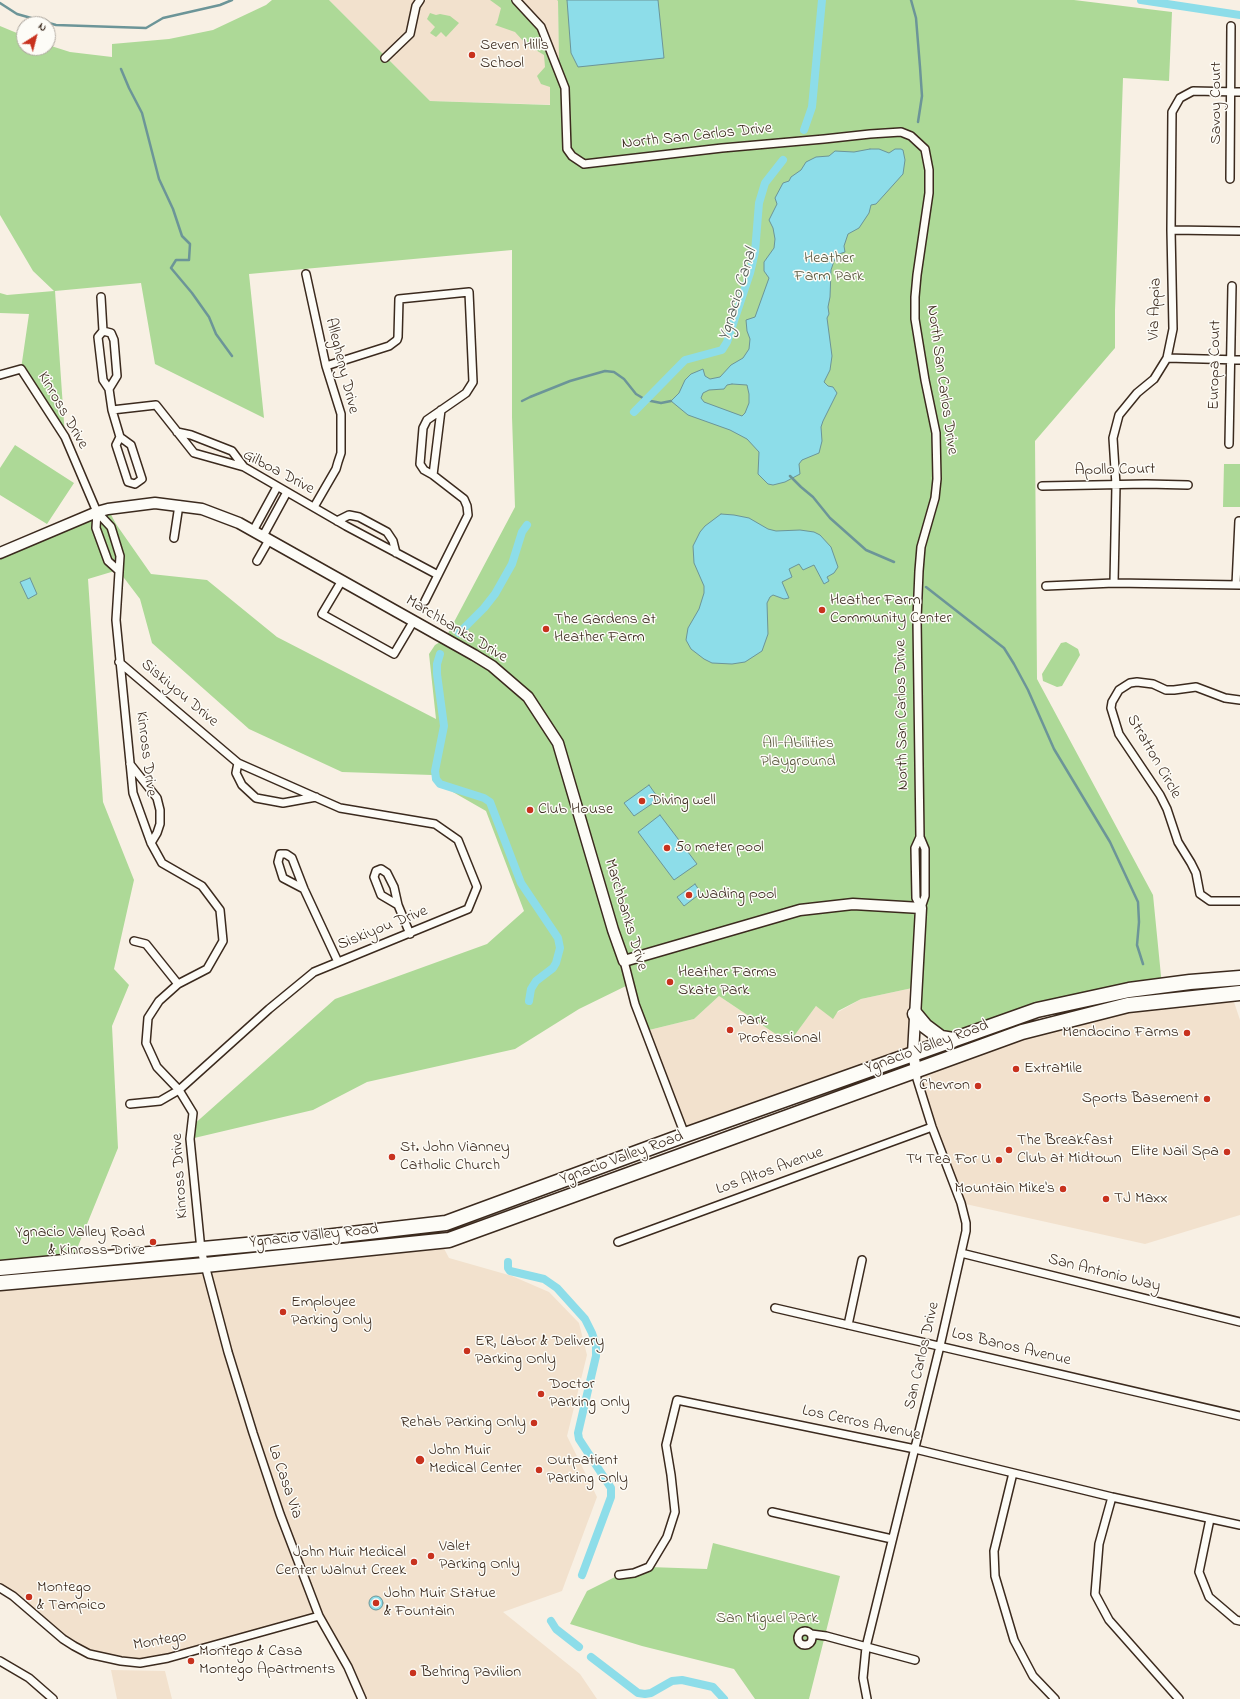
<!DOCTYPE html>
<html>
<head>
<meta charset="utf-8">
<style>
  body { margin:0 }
  #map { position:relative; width:1240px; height:1699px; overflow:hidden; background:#f8f0e4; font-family:"Indie Flower",sans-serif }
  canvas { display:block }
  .north { position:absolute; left:16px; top:16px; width:40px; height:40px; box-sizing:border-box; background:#fdfcf7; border:1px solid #afa8a0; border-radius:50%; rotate:36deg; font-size:11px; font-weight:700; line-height:16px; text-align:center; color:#3b2a1e }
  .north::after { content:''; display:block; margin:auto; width:14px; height:18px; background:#c8321e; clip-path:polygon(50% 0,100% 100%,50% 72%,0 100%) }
</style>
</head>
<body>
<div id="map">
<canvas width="1240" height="1699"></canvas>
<div class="north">N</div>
</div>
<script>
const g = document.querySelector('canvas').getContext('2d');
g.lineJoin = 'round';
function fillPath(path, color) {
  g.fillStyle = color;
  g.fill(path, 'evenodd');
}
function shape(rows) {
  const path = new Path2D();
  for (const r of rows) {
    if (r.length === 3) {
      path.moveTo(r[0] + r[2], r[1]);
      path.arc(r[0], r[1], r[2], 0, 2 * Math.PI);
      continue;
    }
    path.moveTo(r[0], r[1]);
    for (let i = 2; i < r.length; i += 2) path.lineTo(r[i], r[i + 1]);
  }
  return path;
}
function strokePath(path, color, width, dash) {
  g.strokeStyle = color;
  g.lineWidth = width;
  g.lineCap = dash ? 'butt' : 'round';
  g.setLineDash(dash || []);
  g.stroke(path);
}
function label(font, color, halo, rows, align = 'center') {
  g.font = font + ' "Indie Flower",sans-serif';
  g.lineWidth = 3;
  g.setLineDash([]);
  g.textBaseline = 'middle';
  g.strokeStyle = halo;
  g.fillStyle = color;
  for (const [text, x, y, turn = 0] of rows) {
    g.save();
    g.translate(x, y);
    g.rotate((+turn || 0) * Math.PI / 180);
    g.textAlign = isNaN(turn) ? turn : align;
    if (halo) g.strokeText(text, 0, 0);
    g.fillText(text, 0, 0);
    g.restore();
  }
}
fillPath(shape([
  [329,0,558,0,560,105,430,101],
  [917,987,913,1054,685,1135,645,1031,694,1019,719,996,789,1043,816,1006,833,1015,861,999],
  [1231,993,1240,1020,1240,1215,1145,1244,961,1203,916,1069,1022,1032],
  [440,1241,449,1258,512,1276,549,1292,579,1323,587,1355,567,1436,597,1497,562,1591,503,1612,580,1674,597,1699,362,1699,318,1616,168,1658,121,1661,74,1646,0,1589,0,1283],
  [111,1670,165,1671,172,1699,117,1699]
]), '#f2e1cd');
fillPath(shape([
  [272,0,329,0,430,101,550,105,550,87,541,84,537,76,545,67,544,55,526,44,515,32,495,25,497,23,501,8,490,0,516,0,541,27,556,65,559,63,558,1,557,0,1074,0,1172,12,1169,81,1123,78,1115,310,1115,348,1035,441,1037,679,1153,895,1162,986,1129,990,953,1040,915,1014,917,987,861,999,838,1011,833,1019,816,1006,789,1043,719,996,694,1019,645,1031,630,984,579,1009,515,1049,367,1082,313,1110,190,1139,192,1126,335,999,487,944,524,911,486,811,432,780,432,775,342,772,249,729,152,643,140,599,118,570,88,579,103,802,134,880,114,969,129,985,112,1026,118,1148,72,1261,0,1268,0,553,108,509,116,524,151,574,207,580,277,637,436,719,429,654,435,645,445,639,515,507,512,417,512,250,249,274,264,418,155,364,141,283,55,291,65,437,21,369,29,314,0,313,0,293,7,295,54,291,33,271,0,215,0,26,24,36,24,48,48,48,48,45,70,52,112,57,112,44,169,39,213,30,266,5],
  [430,13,436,15,440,14,450,16,459,23,446,37,441,32,436,37,430,33,435,27,427,19],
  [15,445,74,483,47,524,0,495,0,468],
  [1224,464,1240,464,1240,507,1223,507],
  [1066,642,1078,649,1080,655,1062,686,1057,687,1043,681,1042,674,1061,643],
  [713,1543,840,1576,809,1699,755,1699,734,1669,642,1646,570,1624,587,1591,619,1575,649,1567,707,1569]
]), '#add997');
const water = shape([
  [567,0,658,0,664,58,578,67,571,53,567,0],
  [870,149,879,149,889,153,895,149,901,149,903,150,905,160,903,174,876,204,871,205,869,213,859,228,848,234,844,246,845,252,839,254,834,261,831,270,830,297,828,307,829,314,827,318,832,356,830,370,824,382,828,386,833,387,837,393,823,421,821,427,822,441,819,453,802,460,799,464,800,474,785,482,773,485,768,484,758,474,759,452,747,439,730,430,688,415,671,401,679,393,685,380,691,374,703,369,705,376,710,379,720,377,731,365,743,358,749,349,750,339,747,331,746,320,755,317,769,278,764,271,764,262,774,248,775,239,773,228,769,220,777,204,775,198,783,183,789,181,791,177,801,170,806,162,816,157,829,156,835,151,854,152,870,149],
  [732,384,747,385,749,394,749,403,745,413,742,416,704,402,701,398,703,393,709,390,724,389,727,385,732,384],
  [721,514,734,515,749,518,768,529,776,531,800,530,814,532,820,535,831,547,838,567,834,573,827,577,829,581,824,584,814,565,803,570,799,564,789,569,792,577,782,582,789,598,784,599,773,595,770,597,767,603,768,634,762,651,745,662,732,664,712,663,704,659,691,649,686,640,688,628,699,609,704,593,704,586,694,563,693,546,700,532,705,526,721,514],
  [30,578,37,594,28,599,20,582,30,578],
  [649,785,659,799,634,816,624,803,649,785],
  [660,815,697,864,674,880,638,832,660,815],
  [695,884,701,893,684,906,677,897,695,884],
  [376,1603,7]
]);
fillPath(water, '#8ddde9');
strokePath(water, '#6c9598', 1);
strokePath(shape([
  [911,0,916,18,920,67,922,96,918,122],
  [0,3,17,14,56,25,146,28,163,18,220,5,232,0],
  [121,69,129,88,142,113,159,179,173,209,182,236,190,244,189,260,176,260,171,268,192,293,209,317,216,334,232,356],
  [522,401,530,397,570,381,605,371,614,372,624,379,636,394,646,400,661,403,671,401],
  [790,476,801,487,813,497,830,518,866,550,894,562],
  [926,587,1004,648,1014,664,1028,690,1054,749,1110,842,1138,902,1139,922,1137,945,1143,964]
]), '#6c9598', 2.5);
strokePath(shape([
  [1141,0,1240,15],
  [804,130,812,107,822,0],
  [634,412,685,360,722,350,727,342,750,273,755,252,759,203,765,183,783,160],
  [459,633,484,608,495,594,512,564,522,532,527,525],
  [440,654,437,664,437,674,444,726,435,771,436,779,440,784,484,798,490,802,521,883,558,938,560,948,556,963,553,968,536,981,531,989,529,1001],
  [508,1262,508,1268,510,1271,544,1279,557,1288,585,1319,592,1333,596,1345,596,1356,578,1433,579,1439,611,1488,611,1497,582,1575],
  [551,1621,556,1629,579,1647],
  [591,1657,638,1693,645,1694,651,1693,672,1681,682,1680,713,1687,724,1699]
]), '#8ddde9', 8);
const street = shape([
  [516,0,541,27,565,88,567,149,572,156,584,164,722,148,824,139,870,134,901,132,911,136,925,149,929,170,929,193,917,275,915,297,915,319,925,380,936,433,937,479,935,498,921,547,919,571,917,619,920,837],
  [385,58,410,34,416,6,420,0],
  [1230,179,1231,26],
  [1171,230,1240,231],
  [306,274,326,366,341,414,341,453,338,462,336,469,314,507],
  [101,297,103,331],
  [1167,358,1240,360],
  [326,366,389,346,397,340,398,337,399,299,469,292,473,382,466,393,427,420,423,428,420,464,424,470,433,475,464,499,467,506,468,515,425,601],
  [0,375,21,369,65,437,97,512],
  [109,389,117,376,114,340,111,333,103,331,98,337,103,380,109,389,112,410,120,437,131,445,142,479,135,484,128,482,116,445,120,437],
  [112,410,156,405,194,453,244,467,346,526,438,575],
  [177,432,191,435,232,451,244,467],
  [1229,444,1232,286],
  [433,475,441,410],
  [1042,486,1146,484,1188,485],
  [337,521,349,515,359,517,387,532,393,541,396,553],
  [253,531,277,487],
  [263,536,287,492],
  [174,538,179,505],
  [257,561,269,540],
  [118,570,108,561,96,528,97,512,111,527,120,556,116,620,133,793,151,843,162,863,202,886,220,910,223,941,207,969,178,984,159,1001,148,1018,146,1043,157,1067,179,1090,193,1113,190,1139,201,1250,228,1352,253,1433,280,1514,319,1616,348,1667,362,1699],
  [341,582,322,614,394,654,413,622],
  [1114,583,1116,485,1113,438,1119,415,1137,393,1154,379,1167,358,1173,329,1171,230,1172,112,1180,98,1193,91,1240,92],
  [1236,585,1239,521],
  [1046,586,1114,583,1240,585],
  [119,662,238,763,340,808,435,824,458,840,477,887,468,909,314,972,269,1009,179,1090,160,1101,130,1104],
  [1240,700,1225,698,1196,687,1174,690,1166,690,1153,684,1137,682,1130,683,1119,690,1112,702,1111,708,1119,734,1160,795,1167,809,1178,842,1191,863,1196,873,1200,894,1210,901,1240,901],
  [238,763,236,773,242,785,256,798,283,803,316,797],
  [130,764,157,798,160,810,160,824,157,833,151,843],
  [920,837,925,849,925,896,921,908,916,898,915,848,920,837],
  [304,889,283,878,278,862,280,854,286,854,292,858,304,889,338,962],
  [398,905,381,895,374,877,376,871,381,869,387,873,394,887,398,905,410,934],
  [134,941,146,944,178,984],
  [624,961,635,1004,685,1135],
  [618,1242,932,1127],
  [961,1253,1240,1322],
  [775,1308,1240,1416],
  [848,1325,862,1260],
  [1013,1473,994,1551,995,1576,1014,1640,1033,1676,1055,1699],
  [1112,1497,1099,1544,1095,1594,1109,1620,1179,1699],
  [772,1512,892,1539],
  [1210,1519,1199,1572,1209,1597,1236,1620,1240,1621],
  [619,1575,634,1573,649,1567,667,1537,675,1512,671,1475,666,1445,677,1400,915,1449,1112,1497,1240,1525],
  [0,1588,13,1596,63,1639,74,1646,89,1654,121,1661,140,1663,168,1658,319,1616],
  [805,1638,7],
  [811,1634,826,1636,915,1660],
  [0,1661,29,1678,53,1699],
  [867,1699,863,1678,866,1647,940,1346,966,1231,966,1223,961,1203,932,1127,917,1079,916,1070]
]);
const secondary = shape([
  [0,553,97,512,108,509,155,503,202,509,239,523,474,655,492,666,528,697,558,743,613,930,624,961,800,910,853,904,921,908,913,1054,916,1069]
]);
const highway = shape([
  [915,1014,925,1026,941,1038,953,1040],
  [0,1268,299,1240,446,1223,685,1135,1037,1010,1129,990,1190,982,1240,978],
  [0,1283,205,1265,449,1240,1022,1032,1128,1005,1240,993]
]);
strokePath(street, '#3b2a1e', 10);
strokePath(secondary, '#3b2a1e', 13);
strokePath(highway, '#3b2a1e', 17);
strokePath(street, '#fdfcf7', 7);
strokePath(secondary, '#fdfcf7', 10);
strokePath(highway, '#fdfcf7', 14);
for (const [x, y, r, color] of [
  [472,55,4,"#c8321e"],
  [822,610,4,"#c8321e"],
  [546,629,4,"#c8321e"],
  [642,801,4,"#c8321e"],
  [530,810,4,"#c8321e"],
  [667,848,4,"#c8321e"],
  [689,895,4,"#c8321e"],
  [670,982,4,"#c8321e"],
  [730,1030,4,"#c8321e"],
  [1187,1033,4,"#c8321e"],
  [1016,1069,4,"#c8321e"],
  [978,1086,4,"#c8321e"],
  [1207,1099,4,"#c8321e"],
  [1009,1150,4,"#c8321e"],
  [1227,1152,4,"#c8321e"],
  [392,1157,4,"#c8321e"],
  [999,1160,4,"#c8321e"],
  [1063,1189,4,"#c8321e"],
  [1106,1199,4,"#c8321e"],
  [153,1242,4,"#c8321e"],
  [283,1312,4,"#c8321e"],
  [467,1351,4,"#c8321e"],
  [541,1394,4,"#c8321e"],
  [534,1423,4,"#c8321e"],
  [420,1460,5,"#c8321e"],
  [539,1470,4,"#c8321e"],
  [431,1556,4,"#c8321e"],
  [414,1562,4,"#c8321e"],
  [29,1597,4,"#c8321e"],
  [376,1603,4,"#c8321e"],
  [191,1661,4,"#c8321e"],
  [413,1673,4,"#c8321e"]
]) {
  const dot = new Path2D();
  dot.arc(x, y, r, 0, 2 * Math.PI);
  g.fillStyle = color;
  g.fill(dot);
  strokePath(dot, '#fdfcf7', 1.5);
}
label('16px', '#3b2a1e', '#fdfcf7', [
  ["Seven Hills",480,46],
  ["School",480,64],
  ["Heather Farm",830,601],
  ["Community Center",830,619],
  ["The Gardens at",554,620],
  ["Heather Farm",554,638],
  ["Diving well",650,801],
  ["Club House",538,810],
  ["50 meter pool",675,848],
  ["Wading pool",697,895],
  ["Heather Farms",678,973],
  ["Skate Park",678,991],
  ["Park",738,1021],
  ["Professional",738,1039],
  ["Mendocino Farms",1179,1033,"right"],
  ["ExtraMile",1024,1069],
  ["Chevron",970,1086,"right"],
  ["Sports Basement",1199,1099,"right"],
  ["The Breakfast",1017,1141],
  ["Club at Midtown",1017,1159],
  ["St. John Vianney",400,1148],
  ["Catholic Church",400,1166],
  ["Elite Nail Spa",1219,1152,"right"],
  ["T4 Tea For U",991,1160,"right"],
  ["Mountain Mike's",1055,1189,"right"],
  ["TJ Maxx",1114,1199],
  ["Ygnacio Valley Road",145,1233,"right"],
  ["& Kinross Drive",145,1251,"right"],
  ["Employee",291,1303],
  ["Parking Only",291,1321],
  ["ER, Labor & Delivery",475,1342],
  ["Parking Only",475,1360],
  ["Doctor",549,1385],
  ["Parking Only",549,1403],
  ["Rehab Parking Only",526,1423,"right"],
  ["John Muir",429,1451],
  ["Medical Center",429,1469],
  ["Outpatient",547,1461],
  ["Parking Only",547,1479],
  ["Valet",439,1547],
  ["Parking Only",439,1565],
  ["John Muir Medical",406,1553,"right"],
  ["Center Walnut Creek",406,1571,"right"],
  ["Montego",37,1588],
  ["& Tampico",37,1606],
  ["John Muir Statue",384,1594],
  ["& Fountain",384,1612],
  ["Montego & Casa",199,1652],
  ["Montego Apartments",199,1670],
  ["Behring Pavilion",421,1673]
], 'left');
label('16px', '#3b2a1e', '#fdfcf7', [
  ["Savoy Court",1217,103,-90],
  ["North San Carlos Drive",697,137,-6],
  ["Via Appia",1156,309,-88],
  ["Europa Court",1216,365,-89],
  ["Allegheny Drive",341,366,76],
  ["North San Carlos Drive",941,380,82],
  ["Kinross Drive",62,411,60],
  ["Apollo Court",1115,471,-1],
  ["Gilboa Drive",278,473,28],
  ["Marchbanks Drive",456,630,31],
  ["Siskiyou Drive",179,694,40],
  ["North San Carlos Drive",903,715,-91],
  ["Kinross Drive",145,754,83],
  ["Stratton Circle",1153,757,60],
  ["Marchbanks Drive",625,915,73],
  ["Siskiyou Drive",383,929,-22],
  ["Ygnacio Valley Road",927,1048,-20],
  ["Ygnacio Valley Road",622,1159,-20],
  ["Los Altos Avenue",770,1172,-20],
  ["Kinross Drive",181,1176,-94],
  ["Ygnacio Valley Road",314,1237,-6],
  ["San Antonio Way",1104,1274,14],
  ["Los Banos Avenue",1011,1348,13],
  ["San Carlos Drive",923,1356,-77],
  ["Los Cerros Avenue",861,1424,12],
  ["La Casa Via",284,1482,71],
  ["Montego",160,1642,-10]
]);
label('16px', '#58563c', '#fdfcf7', [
  ["Heather",829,259],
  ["Farm Park",829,277],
  ["All-Abilities",798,744],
  ["Playground",798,762],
  ["San Miguel Park",767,1619]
]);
label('italic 17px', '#505751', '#fdfcf7', [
  ["Ygnacio Canal",739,295,-73]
]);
</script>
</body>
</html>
